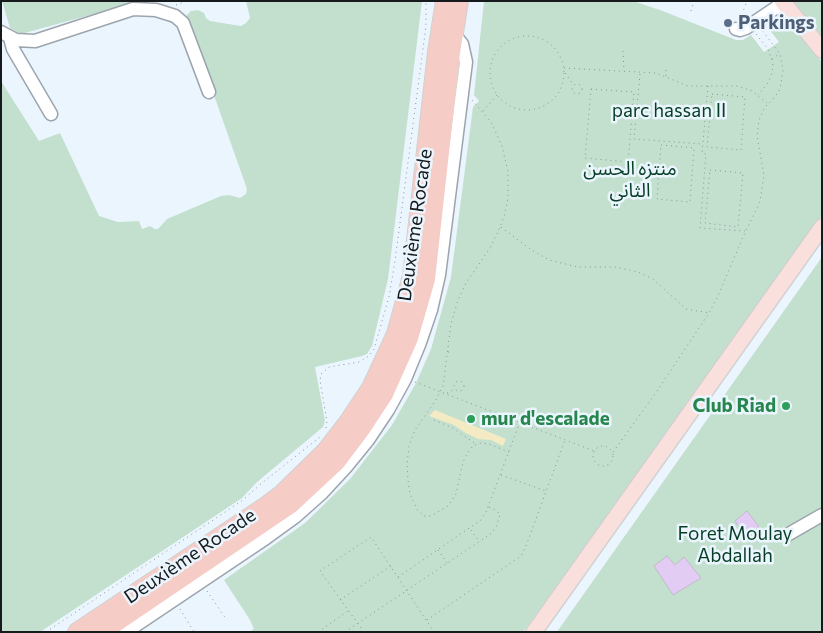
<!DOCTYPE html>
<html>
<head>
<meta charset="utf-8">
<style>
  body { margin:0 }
  #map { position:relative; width:823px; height:633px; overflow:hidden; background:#ebf5fe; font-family:Commissioner,sans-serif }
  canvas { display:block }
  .frame { position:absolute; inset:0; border:2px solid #161a1d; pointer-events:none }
</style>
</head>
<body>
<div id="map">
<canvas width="823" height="633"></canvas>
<div class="frame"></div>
</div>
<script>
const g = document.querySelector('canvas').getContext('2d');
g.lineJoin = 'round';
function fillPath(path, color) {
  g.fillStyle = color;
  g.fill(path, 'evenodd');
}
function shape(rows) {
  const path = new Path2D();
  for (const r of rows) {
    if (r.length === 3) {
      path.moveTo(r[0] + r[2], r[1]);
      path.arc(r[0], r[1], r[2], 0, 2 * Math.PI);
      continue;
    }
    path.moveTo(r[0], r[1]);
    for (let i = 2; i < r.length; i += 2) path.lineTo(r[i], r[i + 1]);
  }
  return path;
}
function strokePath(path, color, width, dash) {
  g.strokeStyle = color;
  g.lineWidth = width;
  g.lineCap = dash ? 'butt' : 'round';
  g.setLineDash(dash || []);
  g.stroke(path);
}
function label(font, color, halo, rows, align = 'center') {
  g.font = font + ' Commissioner,"Noto Sans Arabic",sans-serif';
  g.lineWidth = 5;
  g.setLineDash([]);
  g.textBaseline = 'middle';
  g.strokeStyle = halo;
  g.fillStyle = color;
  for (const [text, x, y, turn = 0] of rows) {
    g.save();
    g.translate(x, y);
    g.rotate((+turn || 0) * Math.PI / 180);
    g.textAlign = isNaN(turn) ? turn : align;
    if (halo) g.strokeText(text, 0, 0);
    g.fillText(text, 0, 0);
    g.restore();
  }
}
fillPath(shape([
  [2,1,141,1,21,34,10,28],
  [246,1,422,1,388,279,372,346,367,354,362,356,315,367,325,421,323,427,257,482,242,498,40,632,1,632,1,81,39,141,60,133,99,216,118,222,139,221,142,229,150,226,155,229,158,229,167,219,221,196,229,195,240,198,246,194,247,189,186,16,191,11,198,10,204,13,206,18,210,21,241,26,246,23,250,18],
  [484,1,636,2,660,10,736,40,743,40,751,35,764,52,779,42,766,25,780,17,785,18,822,62,822,216,523,632,249,632,254,629,250,620,224,580,305,523,350,479,392,425,416,383,431,349,451,277,473,107,479,101,474,95],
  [792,1,822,1,822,37],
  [822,257,822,632,557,632,559,629]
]), '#c3e0ce');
fillPath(shape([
  [435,410,506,439,503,446,491,440,478,439,464,432,454,425,429,416]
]), '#f4eac4');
const building = shape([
  [747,511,759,527,746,537,735,521,747,511],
  [667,556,675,565,684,557,701,578,673,595,654,566,667,556]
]);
fillPath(building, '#e3ccf3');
strokePath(building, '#c1bbc6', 1);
const minor = shape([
  [736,29,740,30,746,28,783,3],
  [1,32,16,40,35,41,133,9,156,10,175,16,183,23,209,92],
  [10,38,13,49,51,114],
  [787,535,822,515],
  [126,632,266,538,295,517,322,493,346,467,368,440,388,410,405,379,419,345,431,310,439,275,466,62,462,44,453,33]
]);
const major = shape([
  [782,1,822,50],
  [534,632,822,227]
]);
const highway = shape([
  [77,632,266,506,282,494,325,452,349,421,371,388,396,334,412,276,437,52,445,1],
  [102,632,291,504,336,462,361,429,384,394,409,338,426,279,451,52,459,1]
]);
strokePath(minor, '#9ca5ae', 15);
strokePath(major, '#d0d1d2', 18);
strokePath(highway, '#d0d1d2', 20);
strokePath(shape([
  [176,5,187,1],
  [691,11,694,1],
  [740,19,747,1],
  [756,34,768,49,773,63,772,73,768,83,758,95],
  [527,73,37],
  [623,51,624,71],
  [772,59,779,54],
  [564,68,656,73,688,86,738,86,752,91,767,103],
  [565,73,573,84],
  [640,74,634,139,702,144],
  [666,76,666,68],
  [577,89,5],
  [708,86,702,153,706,154,700,228,745,231],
  [591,89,634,92,628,162,585,158,591,89],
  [712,94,745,97,741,150,707,147,712,94],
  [472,100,491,122,502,146,508,172,508,198,504,217,498,232,490,248,466,283,458,300,451,324,443,386,436,400,415,430,409,446,407,464,408,480,410,494,418,511,424,516,431,516,448,506,456,494,463,462,468,452,473,446,479,443,489,444,509,452],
  [483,111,497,95],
  [661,145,694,148,690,202,657,199,661,145],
  [710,170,743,173,738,227,705,223,710,170],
  [501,227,530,249,549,260,578,267,615,267,638,272,653,279,686,309,709,313],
  [448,352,453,352],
  [459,386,5],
  [415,382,594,451],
  [447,393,454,389],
  [434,420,453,428,476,444],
  [326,428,327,421,320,381,321,374,329,367,359,362,369,356,374,349,389,297,395,261,426,26,426,1],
  [603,456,10],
  [613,452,655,394,709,313,718,296,743,237,760,202,764,175,757,136,759,120,765,107,775,97,780,89,783,71,780,54,762,30],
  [501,475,546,491],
  [471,530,479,541],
  [438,550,447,563],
  [398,577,481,520,486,512,520,422],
  [207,591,226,619],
  [340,600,391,566],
  [180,609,194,632],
  [427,620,521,556,526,546,565,440],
  [46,632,243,500,262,483,320,437],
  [318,632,348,611],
  [345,632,492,533,496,527,500,515,496,510,488,507],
  [364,632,320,571,371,537,434,632]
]), '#8a9298', 1, [1, 4]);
strokePath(minor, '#fff', 12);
strokePath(major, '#fae0dd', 15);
strokePath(highway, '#f6ccc6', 18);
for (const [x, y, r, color] of [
  [728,23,5,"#5c6f8a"],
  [786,406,5,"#2e9e5b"],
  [471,419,5,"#2e9e5b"]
]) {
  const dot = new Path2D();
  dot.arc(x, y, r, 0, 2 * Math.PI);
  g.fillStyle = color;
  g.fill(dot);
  strokePath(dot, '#ebf5fe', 2);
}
label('bold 19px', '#4e5e75', '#ebf5fe', [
  ["Parkings",738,23]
], 'left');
label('19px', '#063e24', '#ebf5fe', [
  ["parc hassan II",669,111],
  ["منتزه الحسن",630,169],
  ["الثاني",630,191],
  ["Foret Moulay",735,534],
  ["Abdallah",735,556]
]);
label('19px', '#161a1d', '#ebf5fe', [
  ["Deuxième Rocade",415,225,-82],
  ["Deuxième Rocade",190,556,-34]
]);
label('bold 19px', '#27864d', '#ebf5fe', [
  ["Club Riad",776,406],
  ["mur d'escalade",481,419,"left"]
], 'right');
</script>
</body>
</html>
